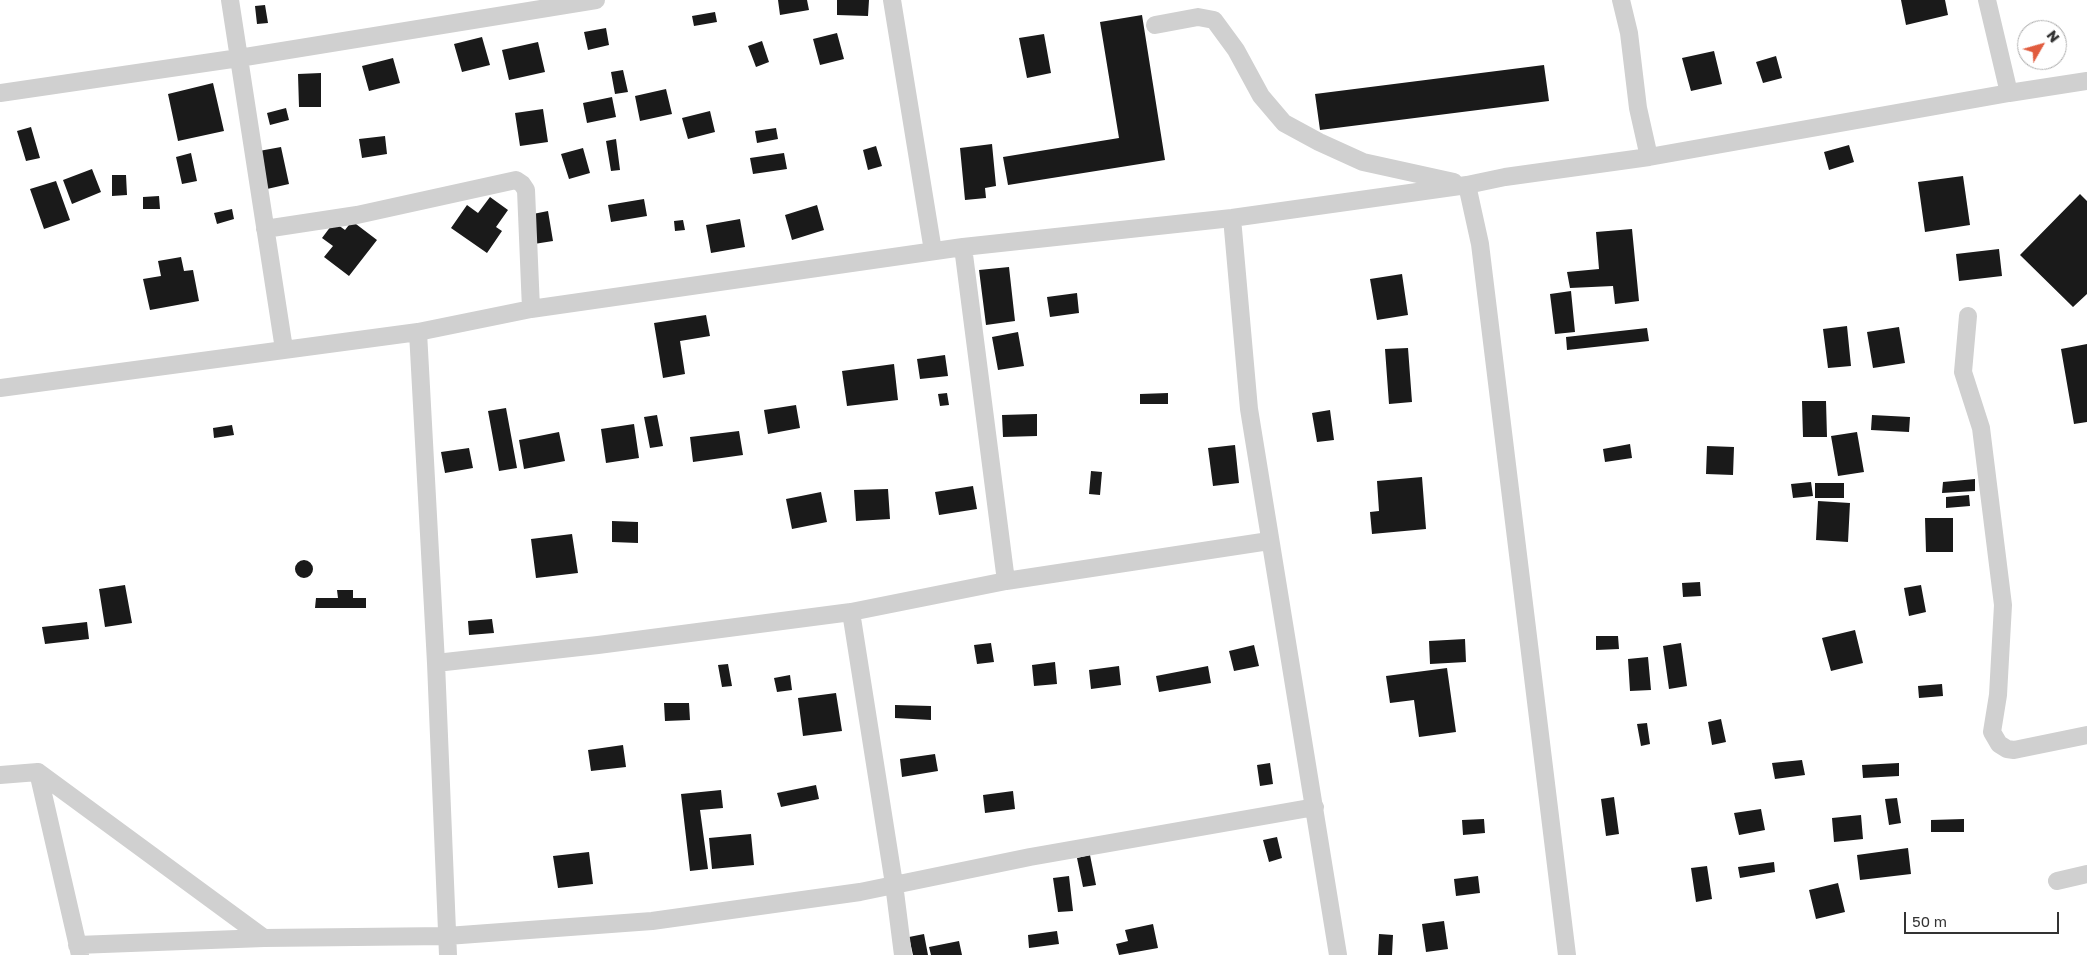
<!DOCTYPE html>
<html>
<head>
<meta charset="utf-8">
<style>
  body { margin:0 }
  #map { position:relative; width:2087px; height:955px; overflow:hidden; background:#fff; font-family:"Golos Text",sans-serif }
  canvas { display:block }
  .north { position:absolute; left:2017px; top:20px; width:50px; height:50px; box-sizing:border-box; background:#fff; border:1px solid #adadad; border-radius:50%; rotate:52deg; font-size:14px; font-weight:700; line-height:20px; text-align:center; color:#333 }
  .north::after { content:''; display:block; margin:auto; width:18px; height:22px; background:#e15c3e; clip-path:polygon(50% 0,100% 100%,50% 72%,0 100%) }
  .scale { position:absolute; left:1904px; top:912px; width:155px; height:22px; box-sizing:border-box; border:2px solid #333; border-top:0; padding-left:6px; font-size:15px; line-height:18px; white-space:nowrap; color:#333; -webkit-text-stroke:4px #fff; paint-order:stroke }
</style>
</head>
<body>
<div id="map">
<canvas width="2087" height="955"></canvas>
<div class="north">N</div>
<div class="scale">50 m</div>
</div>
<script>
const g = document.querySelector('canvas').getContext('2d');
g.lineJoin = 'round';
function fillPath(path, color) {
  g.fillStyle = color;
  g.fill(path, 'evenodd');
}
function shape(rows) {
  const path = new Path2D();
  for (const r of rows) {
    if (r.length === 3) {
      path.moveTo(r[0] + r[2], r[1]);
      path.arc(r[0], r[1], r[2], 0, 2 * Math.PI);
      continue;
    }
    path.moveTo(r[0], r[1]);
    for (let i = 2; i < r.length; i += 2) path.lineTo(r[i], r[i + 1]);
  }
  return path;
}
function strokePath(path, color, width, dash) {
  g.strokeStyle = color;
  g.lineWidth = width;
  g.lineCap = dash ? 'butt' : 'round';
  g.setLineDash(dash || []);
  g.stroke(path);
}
fillPath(shape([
  [778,0,807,0,809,10,780,15],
  [837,0,869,0,868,16,837,15],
  [1901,0,1945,0,1948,15,1906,25],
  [265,5,268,23,257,24,255,6],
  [715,12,717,22,694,26,692,16],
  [1142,15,1165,160,1008,185,1003,157,1119,138,1100,22],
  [606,28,609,45,588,50,584,32],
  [837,33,844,59,820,65,813,39],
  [1044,34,1051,73,1027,78,1019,38],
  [482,37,490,65,462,72,454,44],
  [762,41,769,62,756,67,748,46],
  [538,42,545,72,509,80,502,50],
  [1714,51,1722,84,1691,91,1682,58],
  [1776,56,1782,78,1763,83,1756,62],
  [393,58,400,83,369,91,362,66],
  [1544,65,1549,101,1320,130,1315,94],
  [623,70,628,92,615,94,611,72],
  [321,73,321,107,299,107,298,74],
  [213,83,224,131,178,141,168,94],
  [666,89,672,114,640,121,635,96],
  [612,97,616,117,587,123,583,103],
  [286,108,289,120,270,125,267,113],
  [543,109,548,142,520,146,515,113],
  [710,111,715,132,688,139,682,118],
  [31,127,40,158,26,161,17,131],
  [776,128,778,139,757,143,755,131],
  [385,136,387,154,362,158,359,139],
  [616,139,620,170,611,171,606,141],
  [992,144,996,186,985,188,986,198,965,200,960,148],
  [1849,145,1854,162,1829,170,1824,152],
  [876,146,882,166,868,170,863,150],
  [281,147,289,184,267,189,259,151],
  [583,148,590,173,569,179,561,154],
  [191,153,197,181,182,184,176,157],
  [784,153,787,169,753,174,750,158],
  [92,169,101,192,72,204,63,180],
  [112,175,126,175,127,195,112,196],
  [1963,176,1970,225,1925,232,1918,182],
  [56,181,70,220,44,229,30,189],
  [2080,194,2087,201,2087,294,2073,307,2020,255],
  [159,196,160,209,143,209,143,197],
  [490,197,508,210,496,227,502,231,487,253,451,228,467,205,478,213],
  [644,199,647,216,611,222,608,205],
  [817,205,824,230,792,240,785,215],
  [232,209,234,219,217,224,214,213],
  [548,211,553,241,534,244,528,215],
  [740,219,745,247,711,253,706,225],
  [683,220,685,230,675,231,674,221],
  [352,221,377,240,349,276,324,257,333,246,322,238,334,222,345,230],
  [1632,229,1639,301,1615,304,1613,286,1570,288,1567,272,1599,269,1596,232],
  [1999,249,2002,276,1959,281,1956,254],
  [181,257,184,271,193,270,199,301,150,310,143,279,161,276,158,261],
  [1009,267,1015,321,986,325,979,270],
  [1402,274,1408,315,1377,320,1370,279],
  [1571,291,1575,332,1555,334,1550,294],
  [1077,293,1079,313,1050,317,1047,297],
  [706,315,710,336,680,341,685,374,663,378,654,323],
  [1847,326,1851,366,1828,368,1823,329],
  [1899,327,1905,363,1873,368,1867,332],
  [1647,328,1649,341,1567,350,1566,337],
  [1018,332,1024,366,998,370,992,337],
  [2087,344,2087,422,2074,424,2061,349],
  [1408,348,1412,402,1389,404,1385,349],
  [945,355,948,376,920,379,917,359],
  [894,364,898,400,847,406,842,371],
  [947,393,949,405,940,406,938,394],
  [1168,393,1168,404,1140,404,1140,394],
  [1802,401,1826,401,1827,437,1803,437],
  [796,405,800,428,768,434,764,410],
  [506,408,517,468,499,471,488,411],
  [1330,410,1334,440,1317,442,1312,413],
  [1037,414,1037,436,1003,437,1002,415],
  [657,415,663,446,650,448,644,417],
  [1872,415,1910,417,1909,432,1871,430],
  [634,424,639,458,606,463,601,429],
  [232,425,234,435,214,438,213,428],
  [739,431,743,455,693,462,690,437],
  [559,432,565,461,524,469,519,440],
  [1857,432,1864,472,1838,476,1831,436],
  [1630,444,1632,458,1605,462,1603,449],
  [1235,445,1239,483,1213,486,1208,448],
  [1707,446,1734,447,1733,475,1706,474],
  [469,448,473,468,445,473,441,452],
  [1091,471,1102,472,1100,495,1089,494],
  [1422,477,1426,529,1372,534,1370,512,1379,511,1377,481],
  [1975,479,1975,491,1942,493,1943,482],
  [1811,482,1813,496,1793,498,1791,484],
  [1815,483,1844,483,1844,498,1815,498],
  [973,486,977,509,939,515,935,492],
  [888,489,890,519,856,521,854,490],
  [821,492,827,522,792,529,786,499],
  [1969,495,1970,506,1946,508,1946,497],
  [1818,501,1850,503,1848,542,1816,540],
  [1925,518,1953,518,1953,552,1926,552],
  [612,521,638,522,638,543,612,542],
  [572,534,578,573,536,578,531,539],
  [304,569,9],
  [1700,582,1701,596,1683,597,1682,583],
  [125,585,132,623,105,627,99,589],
  [1921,585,1926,612,1909,616,1904,588],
  [337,590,353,590,353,598,366,598,366,608,315,608,316,598,338,598],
  [492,619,494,633,469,635,468,621],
  [87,622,89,639,45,644,42,627],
  [1855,630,1863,663,1831,671,1822,638],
  [1596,636,1618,636,1619,649,1596,650],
  [1465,639,1466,662,1430,664,1429,641],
  [991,643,994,662,977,664,974,645],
  [1681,643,1687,686,1669,689,1663,646],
  [1254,645,1259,666,1234,671,1229,651],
  [1648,657,1651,690,1630,691,1628,659],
  [1055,662,1057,684,1034,686,1032,665],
  [728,664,732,686,722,687,718,665],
  [1119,666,1121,685,1091,689,1089,670],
  [1208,666,1211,683,1159,692,1156,676],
  [1447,668,1456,732,1419,737,1414,700,1390,703,1386,676],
  [790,675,792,690,777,692,774,678],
  [1942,684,1943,696,1919,698,1918,686],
  [836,693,842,731,803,736,798,698],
  [664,703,689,703,690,720,665,721],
  [895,705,931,706,931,720,895,718],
  [1721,719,1726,742,1712,745,1708,722],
  [1647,723,1650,744,1641,746,1637,724],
  [623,745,626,767,591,771,588,750],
  [935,754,938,771,902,777,900,759],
  [1802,760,1805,775,1775,779,1772,763],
  [1270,763,1273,784,1260,786,1257,765],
  [1899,763,1899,776,1863,778,1862,765],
  [816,785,819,799,781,807,777,793],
  [721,790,723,808,700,810,708,869,690,871,681,794],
  [1013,791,1015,809,985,813,983,795],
  [1614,797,1619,834,1606,836,1601,799],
  [1897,798,1901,823,1889,825,1885,799],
  [1761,809,1765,830,1739,835,1734,813],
  [1861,815,1863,839,1834,842,1832,818],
  [1484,819,1485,833,1463,835,1462,820],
  [1964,819,1964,832,1931,832,1931,820],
  [751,834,754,865,712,869,709,838],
  [1277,837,1282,858,1269,862,1263,840],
  [1908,848,1911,874,1860,880,1857,855],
  [589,852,593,884,558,888,553,856],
  [1090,855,1096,885,1083,887,1077,858],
  [1774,862,1775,872,1740,878,1738,867],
  [1707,866,1712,899,1696,902,1691,868],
  [1069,876,1073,911,1058,912,1053,878],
  [1478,876,1480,893,1456,896,1454,879],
  [1838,883,1845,912,1816,919,1809,890],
  [1444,921,1448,949,1426,952,1422,924],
  [1153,924,1158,948,1119,955,1116,944,1128,941,1125,930],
  [1057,931,1059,944,1029,948,1028,935],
  [924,934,928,955,913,955,909,937],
  [1379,934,1393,935,1392,955,1378,955],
  [959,941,962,955,931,955,929,947]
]), '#1a1a1a');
strokePath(shape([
  [230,0,284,349],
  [892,0,933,251],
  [1987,0,2009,93],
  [1155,25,1198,17,1214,20,1236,50,1261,96,1284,123,1319,142,1363,162,1454,182],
  [0,93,239,58,596,0],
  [1649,157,2009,93,2087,81],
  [1232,218,1249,409,1338,955],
  [265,229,357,215,516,180,522,184,526,190,531,309],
  [963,247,1006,581],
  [1968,316,1963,372,1981,428,2003,605,1998,695,1992,732,1999,744,2007,749,2014,750,2087,735],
  [418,332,436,663,448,955],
  [0,388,418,332,531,309,963,247,1232,218,1467,185],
  [851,612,894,884,903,955],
  [436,663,598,645,851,612,1006,581,1269,541],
  [38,772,80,955],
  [0,775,38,772,264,938],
  [2057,881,2087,874],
  [77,945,264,938,447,936,652,921,860,892,1030,857,1315,807],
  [1567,955,1480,244,1467,185,1505,177,1649,157,1638,108,1629,33,1621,0]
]), '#d0d0d0', 18);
</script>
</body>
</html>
